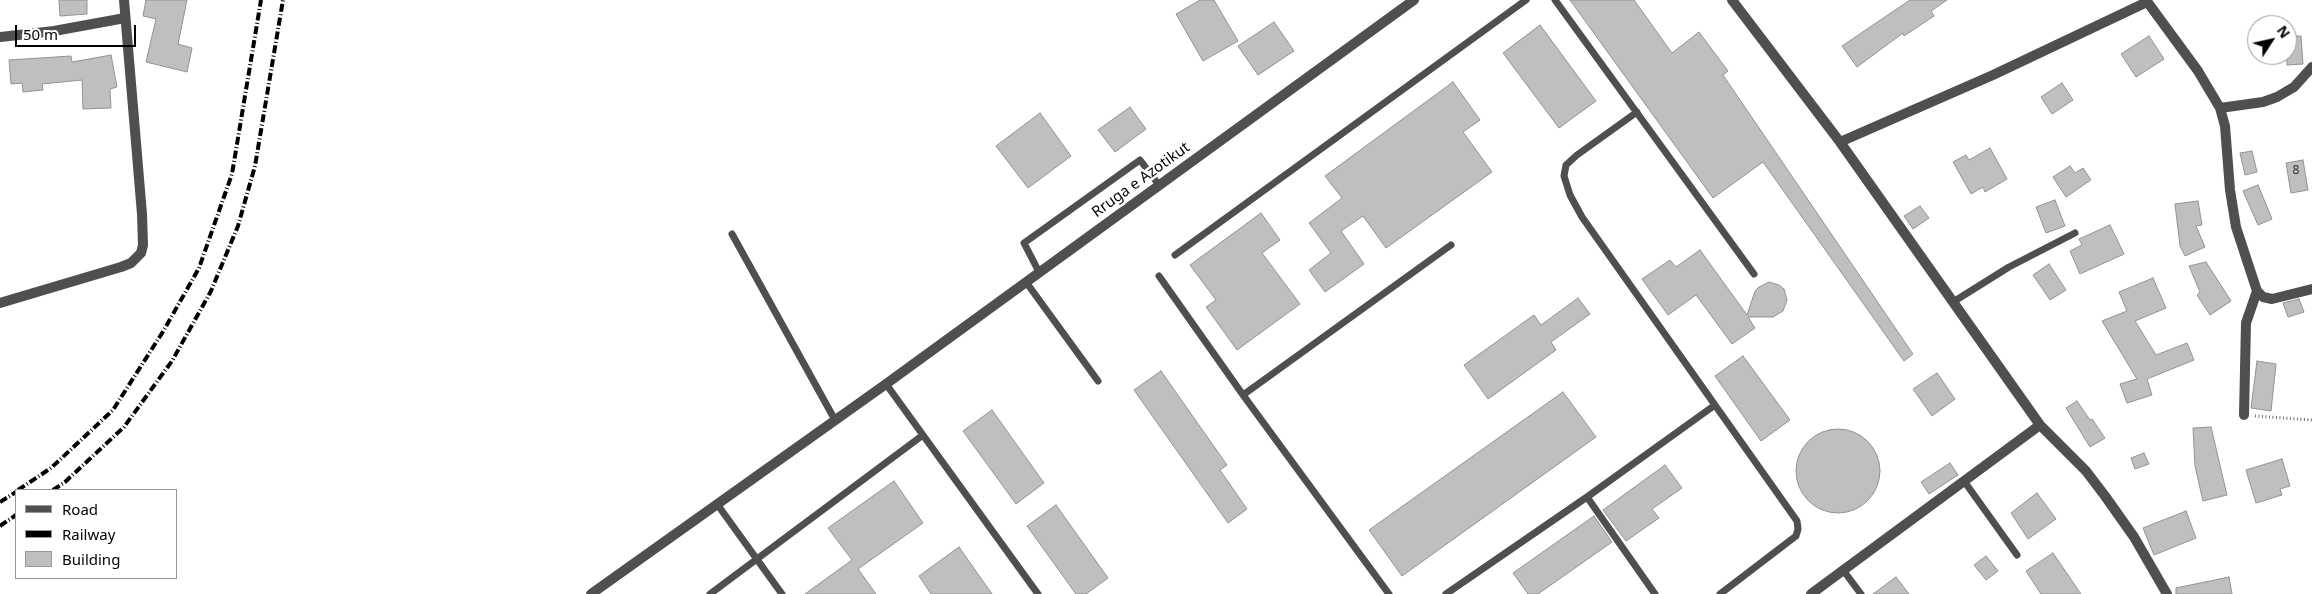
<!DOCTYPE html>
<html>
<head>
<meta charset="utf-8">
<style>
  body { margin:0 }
  #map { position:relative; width:2312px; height:594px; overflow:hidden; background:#fff; font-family:"Noto Sans",sans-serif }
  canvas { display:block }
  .legend { position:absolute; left:15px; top:489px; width:162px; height:90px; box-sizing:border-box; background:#fff; border:1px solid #999; margin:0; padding:6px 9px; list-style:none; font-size:15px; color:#000 }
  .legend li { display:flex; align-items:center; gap:10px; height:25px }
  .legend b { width:25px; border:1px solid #999 }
  .north { position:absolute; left:2247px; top:15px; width:50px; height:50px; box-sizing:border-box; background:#fff; border:1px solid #999; border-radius:50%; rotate:55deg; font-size:14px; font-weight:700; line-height:20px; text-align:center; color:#000 }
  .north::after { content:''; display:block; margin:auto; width:18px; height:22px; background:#000; clip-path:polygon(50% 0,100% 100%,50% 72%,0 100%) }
  .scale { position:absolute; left:15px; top:25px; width:121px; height:22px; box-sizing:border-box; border:2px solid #000; border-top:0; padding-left:6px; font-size:15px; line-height:18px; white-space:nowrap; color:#000; -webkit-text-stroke:4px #fff; paint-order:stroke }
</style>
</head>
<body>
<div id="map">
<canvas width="2312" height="594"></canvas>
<ul class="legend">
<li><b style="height:6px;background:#4f4f4f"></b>Road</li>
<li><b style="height:6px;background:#000"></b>Railway</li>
<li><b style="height:14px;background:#bfbfbf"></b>Building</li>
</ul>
<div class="north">N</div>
<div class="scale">50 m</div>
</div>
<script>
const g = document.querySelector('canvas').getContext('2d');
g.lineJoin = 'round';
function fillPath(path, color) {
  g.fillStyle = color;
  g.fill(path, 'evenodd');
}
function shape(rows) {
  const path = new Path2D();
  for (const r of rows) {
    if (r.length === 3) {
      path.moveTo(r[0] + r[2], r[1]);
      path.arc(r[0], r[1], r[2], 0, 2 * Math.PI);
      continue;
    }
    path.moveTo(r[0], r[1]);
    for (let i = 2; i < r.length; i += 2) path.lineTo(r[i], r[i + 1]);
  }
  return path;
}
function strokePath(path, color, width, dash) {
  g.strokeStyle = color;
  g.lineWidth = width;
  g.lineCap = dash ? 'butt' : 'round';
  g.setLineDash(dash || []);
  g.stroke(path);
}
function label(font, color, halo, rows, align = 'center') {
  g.font = font + ' "Noto Sans",sans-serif';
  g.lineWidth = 5;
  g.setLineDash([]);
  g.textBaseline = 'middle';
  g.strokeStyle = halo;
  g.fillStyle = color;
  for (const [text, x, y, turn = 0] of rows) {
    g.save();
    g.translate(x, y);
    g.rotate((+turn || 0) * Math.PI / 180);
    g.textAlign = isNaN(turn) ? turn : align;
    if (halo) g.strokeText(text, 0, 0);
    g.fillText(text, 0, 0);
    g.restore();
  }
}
const building = shape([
  [59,0,87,0,87,14,60,16,59,0],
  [146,0,187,0,178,44,192,48,187,72,146,62,156,19,143,16,146,0],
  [1200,0,1214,0,1238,41,1203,61,1176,14,1200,0],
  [1570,0,1634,0,1672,53,1699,32,1728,71,1723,75,1913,354,1904,361,1763,162,1713,198,1570,0],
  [1910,0,1947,0,1931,11,1934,16,1904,36,1903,33,1857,67,1842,46,1910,0],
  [1274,22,1294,51,1258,75,1238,46,1274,22],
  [1540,25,1596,101,1559,128,1503,53,1540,25],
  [2149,36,2164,59,2136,77,2121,54,2149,36],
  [2287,36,2301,36,2303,64,2287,65,2287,36],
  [111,55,117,87,110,89,111,108,83,109,82,80,42,84,43,90,23,92,22,83,11,84,9,60,71,56,72,62,111,55],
  [1453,82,1480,120,1463,132,1492,172,1386,248,1363,216,1341,231,1364,264,1325,292,1309,270,1331,253,1309,223,1342,198,1325,176,1453,82],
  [2062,83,2073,100,2052,114,2041,97,2062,83],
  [1130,107,1146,129,1115,152,1098,130,1130,107],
  [1040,113,1071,156,1028,188,996,146,1040,113],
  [1990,148,2007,179,1985,192,1983,187,1971,194,1953,162,1966,155,1969,160,1990,148],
  [2252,151,2257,172,2245,175,2240,153,2252,151],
  [2303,160,2308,190,2291,193,2286,163,2303,160],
  [2070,166,2075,173,2083,168,2091,180,2066,197,2053,177,2070,166],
  [2258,185,2272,219,2258,225,2243,191,2258,185],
  [2055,200,2065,226,2046,233,2036,207,2055,200],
  [2198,201,2202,225,2196,226,2205,247,2185,256,2180,246,2175,204,2198,201],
  [1920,206,1929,218,1913,229,1904,216,1920,206],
  [1261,213,1280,240,1262,253,1300,304,1237,350,1206,307,1216,300,1190,265,1261,213],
  [2110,225,2124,254,2080,274,2070,251,2082,245,2079,239,2110,225],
  [1700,250,1747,315,1755,291,1759,287,1769,282,1779,285,1784,289,1787,300,1783,311,1773,317,1748,317,1755,328,1732,344,1696,295,1668,315,1642,279,1670,260,1676,267,1700,250],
  [2206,262,2231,301,2210,315,2197,295,2200,292,2189,266,2206,262],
  [2049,264,2066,290,2050,300,2033,275,2049,264],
  [2153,278,2166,308,2135,321,2156,355,2187,343,2194,360,2147,379,2152,395,2127,403,2120,384,2137,379,2102,321,2127,311,2119,292,2153,278],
  [1578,298,1590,314,1551,342,1556,350,1488,399,1464,365,1534,315,1541,325,1578,298],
  [2299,299,2304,312,2288,317,2283,303,2299,299],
  [1743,356,1790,420,1761,441,1715,376,1743,356],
  [2257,361,2276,364,2271,411,2251,408,2257,361],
  [1161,371,1227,465,1220,470,1247,509,1228,523,1134,390,1161,371],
  [1937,373,1955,399,1932,416,1913,389,1937,373],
  [1563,392,1596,437,1402,576,1369,530,1563,392],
  [2077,401,2090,420,2092,419,2105,438,2090,447,2066,408,2077,401],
  [992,410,1044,483,1016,504,963,431,992,410],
  [2211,427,2227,495,2203,501,2195,466,2193,428,2211,427],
  [1838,471,42],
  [2144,453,2149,464,2135,469,2131,458,2144,453],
  [2282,459,2290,486,2280,489,2282,495,2256,503,2246,470,2282,459],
  [1950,463,1958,475,1929,494,1921,482,1950,463],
  [1665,465,1682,488,1652,509,1659,518,1626,541,1603,510,1665,465],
  [894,481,923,523,858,569,876,594,805,594,852,560,828,528,894,481],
  [2037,493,2056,519,2028,539,2011,513,2037,493],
  [1056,505,1108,578,1086,594,1076,594,1027,526,1056,505],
  [2186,511,2196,538,2154,555,2143,528,2186,511],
  [1594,516,1612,542,1538,594,1528,594,1513,573,1594,516],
  [959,547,992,594,931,594,919,576,959,547],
  [2053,553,2081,594,2041,594,2026,571,2053,553],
  [1986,556,1998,571,1986,580,1974,565,1986,556],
  [1896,577,1909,594,1873,594,1896,577],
  [2229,577,2232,594,2176,594,2176,588,2229,577]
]);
fillPath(building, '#bfbfbf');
strokePath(building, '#939393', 1);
strokePath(shape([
  [2255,416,2312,420]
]), '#717171', 3, [1, 2.5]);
strokePath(shape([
  [1555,0,1754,274],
  [1637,112,1577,155,1566,165,1564,176,1570,195,1582,217,1797,521,1798,529,1796,536,1720,594],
  [732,234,835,420],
  [1175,255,1526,0],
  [1039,272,1024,243,1140,160,1159,185],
  [1159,276,1243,395,1389,594],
  [1026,282,1098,381],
  [1953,302,2009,267,2075,233],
  [886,384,1038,594],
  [1243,395,1451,245],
  [1964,481,2017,555],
  [1587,497,1655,594],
  [717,504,782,594],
  [1843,570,1861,594],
  [710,594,923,435],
  [1446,594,1587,497,1715,405]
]), '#4f4f4f', 7);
strokePath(shape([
  [1732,0,1840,142,2040,425,2086,471,2105,496,2134,537,2167,594],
  [2146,0,2198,71,2220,108,2225,126,2230,190,2236,227,2257,291,2263,297,2272,299,2312,289],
  [0,37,54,31,125,18],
  [2220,108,2263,102,2277,97,2294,87,2312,67],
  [1840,142,1993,75,2147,2],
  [0,303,121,267,131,263,141,253,143,245,142,214,124,0],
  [2244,415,2246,323,2257,291],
  [591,594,886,384,1414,0],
  [1811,594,2040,425]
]), '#4f4f4f', 10);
strokePath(shape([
  [18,490,51,468,113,410,164,330,199,268,232,174,261,0],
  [53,490,65,482,124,427,172,361,211,291,238,226,255,166,283,0],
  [0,502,16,492],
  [0,526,16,515]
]), '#000', 4, [8, 2.5, 1, 2.5]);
label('12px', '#303030', null, [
  ["8",2296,171]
]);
label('15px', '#000', '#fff', [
  ["Rruga e Azotikut",1141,180,-36]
]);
</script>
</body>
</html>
